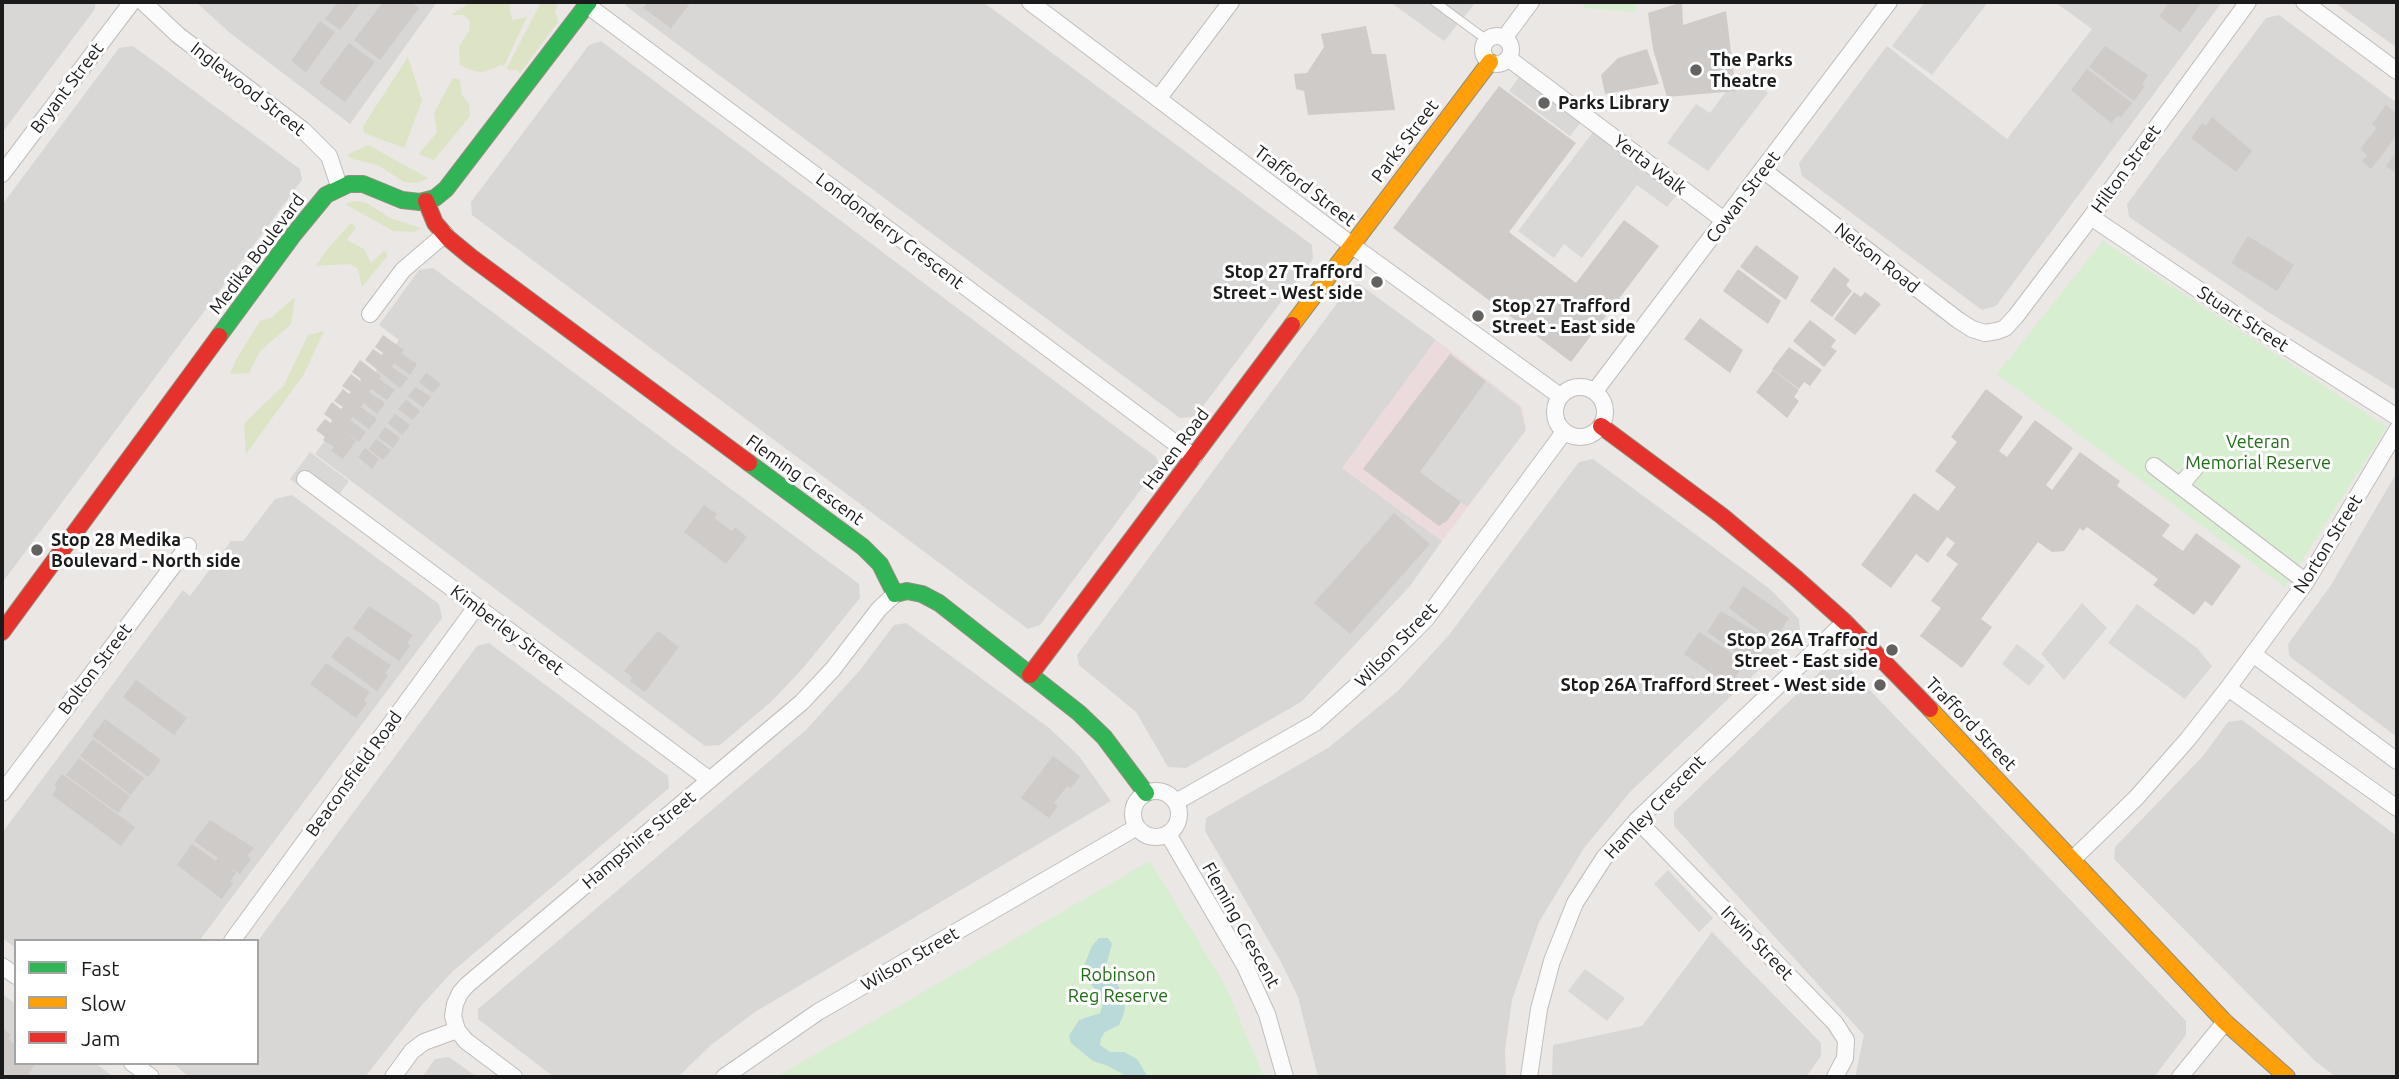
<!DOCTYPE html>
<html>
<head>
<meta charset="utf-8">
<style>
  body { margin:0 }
  #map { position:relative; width:2399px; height:1079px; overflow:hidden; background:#eae7e4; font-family:Ubuntu,sans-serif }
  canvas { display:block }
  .frame { position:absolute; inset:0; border:4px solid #1b1b1b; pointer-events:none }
  .legend { position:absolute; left:14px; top:939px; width:245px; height:126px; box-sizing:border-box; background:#fff; border:2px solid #a4a4a4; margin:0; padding:9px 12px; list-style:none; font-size:21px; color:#1b1b1b }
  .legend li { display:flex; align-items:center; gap:14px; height:35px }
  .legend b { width:35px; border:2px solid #a4a4a4 }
</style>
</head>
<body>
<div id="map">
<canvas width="2399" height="1079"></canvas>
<div class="frame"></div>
<ul class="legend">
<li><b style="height:9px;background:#30b455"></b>Fast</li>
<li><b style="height:9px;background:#ff9f0a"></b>Slow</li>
<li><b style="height:9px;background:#e5322d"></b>Jam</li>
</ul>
</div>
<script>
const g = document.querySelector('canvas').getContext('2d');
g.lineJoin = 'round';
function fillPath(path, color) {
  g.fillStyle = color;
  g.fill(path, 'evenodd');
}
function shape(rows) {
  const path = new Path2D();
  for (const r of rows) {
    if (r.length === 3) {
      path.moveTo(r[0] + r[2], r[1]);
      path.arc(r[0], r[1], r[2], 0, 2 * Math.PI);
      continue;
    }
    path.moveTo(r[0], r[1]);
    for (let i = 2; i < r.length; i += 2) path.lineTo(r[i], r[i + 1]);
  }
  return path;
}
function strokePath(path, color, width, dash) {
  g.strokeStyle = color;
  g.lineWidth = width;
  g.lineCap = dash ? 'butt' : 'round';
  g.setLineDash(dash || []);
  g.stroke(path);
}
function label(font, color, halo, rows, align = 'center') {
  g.font = font + ' Ubuntu,sans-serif';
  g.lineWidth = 6;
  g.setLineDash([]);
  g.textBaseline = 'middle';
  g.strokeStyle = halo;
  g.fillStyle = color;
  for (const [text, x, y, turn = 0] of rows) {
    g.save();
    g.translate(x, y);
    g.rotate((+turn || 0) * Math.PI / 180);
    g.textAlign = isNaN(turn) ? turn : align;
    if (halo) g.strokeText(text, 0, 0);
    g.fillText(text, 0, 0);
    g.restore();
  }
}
fillPath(shape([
  [2,2,95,2,95,9,2,133],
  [196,2,437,2,350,124,230,33],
  [624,2,983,2,1312,245,1313,259,1195,417,1180,418,626,6],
  [2055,2,2222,2,1996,306,1982,310,1802,176,1799,163,1887,46,2007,139,2092,29],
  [2334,2,2397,2,2397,48],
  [2279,15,2397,103,2397,391,2268,312,2129,217,2127,204,2266,18],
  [601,41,1156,457,1159,465,1040,625,1028,629,472,215,471,202,589,45],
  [133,46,300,169,302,180,2,583,2,205,119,48],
  [433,268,859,584,860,598,804,667,772,701,720,745,705,746,315,454,399,340,379,325,419,270],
  [1359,284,1436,340,1342,468,1442,541,1410,586,1301,702,1186,768,1168,767,1136,712,1079,665,1077,655,1349,287],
  [1593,459,1770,589,1799,619,1800,631,1631,791,1584,848,1539,922,1512,1000,1505,1050,1506,1077,1318,1077,1298,997,1281,962,1205,831,1206,818,1328,748,1398,691,1449,635,1579,462],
  [2397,472,2397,737,2289,656,2288,644,2331,585],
  [292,495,439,604,442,618,199,941,16,941,16,948,2,938,2,833,183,590,190,596,231,541,243,541,275,499],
  [906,623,1049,728,1079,756,1111,801,755,1012,711,1045,678,1077,554,1077,478,1019,478,1009,806,730,860,670,894,625],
  [489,643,668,776,669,788,453,971,421,1006,365,1077,189,1077,173,1063,257,1063,257,942,477,646],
  [1829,663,1844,663,2186,1021,2186,1035,2154,1077,1855,1077,1864,1035,1674,826,1674,812],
  [2242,720,2397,836,2397,1077,2336,1077,2315,1061,2114,859,2115,847,2203,756,2228,722],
  [1712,932,1821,1043,1821,1056,1806,1077,1552,1077,1553,1045,1642,1026],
  [2,994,16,1004,16,1063,95,1063,114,1077,2,1077],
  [449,1057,477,1077,422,1077,435,1059]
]), '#d9d7d6');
fillPath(shape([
  [1436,340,1522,407,1526,430,1442,541,1342,468]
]), '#ebdbdc');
fillPath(shape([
  [471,2,509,2,512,20,527,17,504,66,501,65,483,72,474,71,460,65,459,46,469,31,470,21,464,15,451,15],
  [541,2,559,2,555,11,558,22,520,73,517,70,509,70,507,68],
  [408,57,422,101,404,148,364,133,363,126],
  [453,78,460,80,462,95,469,104,470,116,434,160,419,154,437,132,434,113],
  [368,145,428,178,417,183,404,182,378,165,353,159,347,155],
  [355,201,367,203,390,218,421,228,414,232,393,231,345,204],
  [351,223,356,227,347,240,364,249,371,263,384,251,388,255,362,287,358,269,350,264,316,266,325,252],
  [295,297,291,324,260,351,249,373,230,374,236,360,260,321,271,318],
  [324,331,304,374,246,454,244,424,284,385,308,335]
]), '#dce4c5');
fillPath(shape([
  [1582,2,1637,2,1636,12,1584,8],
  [2103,241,2387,427,2285,587,1997,374],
  [1150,861,1225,985,1264,1077,776,1077]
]), '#d7eed1');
fillPath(shape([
  [1390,2,1476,2,1444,41],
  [1925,2,1988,2,1932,75,1892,46],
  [1740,73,1768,93,1708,171,1667,143,1696,104,1710,113],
  [1519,77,1581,122,1570,136,1509,91],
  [1593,132,1677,195,1667,207,1637,185,1582,258,1564,244,1554,258,1518,231],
  [1486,381,1520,407,1526,430,1467,507,1420,472],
  [310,452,349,481,329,508,290,479],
  [2082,603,2107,628,2064,680,2041,654],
  [2137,604,2197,648,2212,666,2185,699,2108,643],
  [2017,644,2045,666,2029,686,2002,664],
  [1668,870,1713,918,1699,932,1654,884],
  [1585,969,1625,998,1607,1021,1568,991]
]), '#dad8d7');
fillPath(shape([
  [1099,938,1108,938,1112,944,1107,962,1108,970,1126,998,1124,1013,1119,1025,1105,1032,1101,1038,1100,1045,1110,1052,1124,1052,1137,1059,1148,1077,1128,1077,1108,1066,1093,1061,1071,1043,1069,1036,1079,1020,1100,1013,1103,1004,1095,989,1081,973,1092,946]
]), '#badada');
fillPath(shape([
  [338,2,361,2,340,30,325,19],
  [383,2,411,2,419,8,380,60,354,40],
  [648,2,691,2,671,28,643,8],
  [1682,2,1683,25,1726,11,1736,91,1667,97,1653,49,1648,13],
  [2161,2,2202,2,2180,32,2159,16,2167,6],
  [320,21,335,32,306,72,291,61],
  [1366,26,1372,54,1386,54,1395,110,1308,115,1304,91,1296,89,1294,74,1307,73,1324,47,1321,34],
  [349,43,375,62,345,102,319,83],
  [2105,46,2148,75,2142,84,2145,86,2134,101,2089,67],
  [1647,49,1659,84,1605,94,1601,75,1618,58],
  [2087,69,2132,103,2121,117,2118,115,2111,123,2071,90],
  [1499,86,1576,143,1509,232,1576,283,1624,220,1659,246,1571,362,1393,228],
  [2386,105,2397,114,2397,135,2371,169,2362,161,2367,155,2360,149,2377,128,2372,124],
  [2212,117,2252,151,2236,172,2191,138,2202,123,2206,126],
  [2397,151,2397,174,2386,166],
  [2248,236,2294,265,2277,291,2231,263],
  [1756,245,1799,277,1786,300,1740,267],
  [1834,267,1850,280,1846,285,1852,291,1832,317,1810,301],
  [1738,269,1781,301,1768,324,1723,291],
  [1854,292,1861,297,1865,292,1881,304,1855,335,1834,319],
  [1700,318,1743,350,1730,373,1684,339],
  [1810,320,1836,340,1831,347,1837,351,1824,367,1793,341],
  [383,335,404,350,401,353,417,364,410,375,394,363,392,367,408,378,400,388,365,360,373,349,382,355,383,353,375,347],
  [1789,347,1822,370,1810,386,1804,382,1799,389,1772,369],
  [1450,354,1486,381,1420,472,1461,502,1447,521,1439,526,1363,469],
  [360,360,381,376,379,379,395,390,387,400,371,389,369,392,385,403,377,414,364,403,361,407,377,419,369,429,353,417,350,420,366,432,359,442,341,429,356,441,343,459,331,451,334,447,323,440,325,437,316,430,325,419,331,423,332,420,324,414,332,402,341,409,343,407,334,401,343,389,349,394,351,392,342,386,351,374,360,381,361,379,352,372],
  [1773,370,1799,390,1794,397,1799,401,1787,418,1756,392],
  [426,373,441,384,433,393,419,382],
  [416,387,431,397,423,407,408,396],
  [1986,389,2023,417,1999,451,2007,457,2035,420,2073,448,2046,485,2052,490,2080,452,2120,481,2117,486,2170,525,2162,536,2183,551,2196,533,2241,566,2212,606,2205,601,2194,615,2153,585,2158,579,2087,527,2083,531,2080,528,2064,551,2052,552,2038,542,1981,619,1992,627,1962,668,1920,636,1941,608,1931,601,1958,564,1946,555,1955,543,1947,537,1928,563,1916,554,1891,588,1861,565,1914,493,1938,511,1956,487,1935,471,1957,442,1951,437],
  [406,400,420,411,413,420,398,409],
  [395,414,410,425,402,435,388,423],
  [385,427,400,438,393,448,378,437],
  [376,439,391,450,383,460,369,449],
  [365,448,379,459,372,469,358,457],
  [704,505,717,514,714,518,732,531,735,527,747,537,726,564,684,532],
  [1394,513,1430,544,1350,634,1314,603],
  [1743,586,1789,618,1779,633,1776,631,1770,639,1729,608],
  [369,606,413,635,407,643,410,646,399,661,353,628],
  [1721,611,1766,638,1760,647,1763,649,1753,664,1707,632],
  [658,631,679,647,645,692,630,681,632,677,624,671],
  [1699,632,1743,660,1737,668,1740,670,1730,686,1684,654],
  [347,636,391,665,385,673,388,676,377,691,331,657],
  [326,663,370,692,364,700,367,703,356,718,310,684],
  [136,680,187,718,174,735,123,697],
  [105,719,161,760,148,777,92,736],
  [93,739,144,778,131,795,80,756],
  [1053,756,1080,776,1071,788,1067,786,1054,803,1058,806,1049,818,1021,798],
  [79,758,130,796,118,813,66,775],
  [62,774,135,827,121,846,52,795,57,788,54,785],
  [210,820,254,848,247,856,251,859,240,874,229,867,236,873,230,881,233,883,222,899,177,865,192,844,216,861,218,858,194,841],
  [2,1028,11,1035,8,1039,16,1045,16,1063,36,1063,26,1077,10,1077,2,1071]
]), '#cecbc9');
const lane = shape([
  [1435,2,1487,40]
]);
const street = shape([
  [143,2,178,35,303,130,329,156,339,186],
  [1030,2,1353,246,1560,396],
  [2304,2,2397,71],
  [587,5,1194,457],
  [1497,50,14],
  [1505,37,1531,2],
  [1508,58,1725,221],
  [1158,99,1231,2],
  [1763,170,1958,320,1972,329,1985,333,1997,331,2005,328,2016,316,2091,217,2248,2],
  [2,174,132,2],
  [2091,217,2230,311,2397,417],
  [370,314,403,270,445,234],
  [1580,412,25],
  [1595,391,1889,2],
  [2154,466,2306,582],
  [305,479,710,780],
  [2180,486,2196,467],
  [2253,654,2397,761],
  [2228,688,2397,808],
  [1156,814,23],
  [2,793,188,546],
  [1176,802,1315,723,1382,663,1426,619,1564,432],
  [1637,820,1835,1023,1846,1040,1845,1058,1835,1077],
  [1168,834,1245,966,1267,1014,1285,1077],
  [2073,859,2136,798,2188,739,2228,688,2306,582,2397,430],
  [232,941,476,607],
  [2,966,16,976],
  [457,1030,466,1041,514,1077],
  [132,1063,151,1077],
  [393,1077,412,1051,424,1042,457,1030,453,1016,455,1004,460,993,467,985,802,702,833,669,879,609,895,594],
  [724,1077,818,1012,1137,827],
  [1529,1077,1539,1009,1552,961,1575,903,1604,858,1637,820,1845,622],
  [2180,1077,2225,1022]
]);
const fast = shape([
  [219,336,294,234,326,195,349,184,363,184,402,200,420,202,435,198,446,189,589,2],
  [749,463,863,547,880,564,895,594,907,591,922,594,939,603,1079,713,1104,737,1146,793]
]);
const slow = shape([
  [1292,325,1490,62],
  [1930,709,2225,1022,2287,1077]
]);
const jam = shape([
  [426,201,435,223,448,238,471,257,749,463],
  [1601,426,1722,516,1797,579,1845,622,1930,709],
  [2,632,219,336],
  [1030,675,1292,325]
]);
strokePath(lane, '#bfbebc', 10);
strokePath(street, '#bfbebc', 18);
strokePath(fast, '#918f7e', 18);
strokePath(slow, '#918f7e', 18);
strokePath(jam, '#918f7e', 18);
strokePath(lane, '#fcfbfb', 8);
strokePath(street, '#fcfbfb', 16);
strokePath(fast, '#30b455', 16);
strokePath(slow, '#ff9f0a', 16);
strokePath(jam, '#e5322d', 16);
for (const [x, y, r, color] of [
  [1696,70,7,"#636261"],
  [1544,103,7,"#636261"],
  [1377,282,7,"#636261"],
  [1478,316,7,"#636261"],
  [37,550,7,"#636261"],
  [1892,650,7,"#636261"],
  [1880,685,7,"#636261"]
]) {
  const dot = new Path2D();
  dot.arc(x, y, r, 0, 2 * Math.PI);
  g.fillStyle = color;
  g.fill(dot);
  strokePath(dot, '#fff', 2.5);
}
label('bold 18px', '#1b1b1b', '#fff', [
  ["The Parks",1710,60],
  ["Theatre",1710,81],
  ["Parks Library",1558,103],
  ["Stop 27 Trafford",1363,272,"right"],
  ["Street - West side",1363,293,"right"],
  ["Stop 27 Trafford",1492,306],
  ["Street - East side",1492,327],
  ["Stop 28 Medika",51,540],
  ["Boulevard - North side",51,561],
  ["Stop 26A Trafford",1878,640,"right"],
  ["Street - East side",1878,661,"right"],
  ["Stop 26A Trafford Street - West side",1866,685,"right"]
], 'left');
label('18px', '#1b1b1b', '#fff', [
  ["Bryant Street",67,88,-53],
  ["Inglewood Street",248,89,38],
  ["Parks Street",1405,141,-53],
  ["Yerta Walk",1650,165,37],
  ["Hilton Street",2126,169,-54],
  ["Trafford Street",1305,186,37],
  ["Cowan Street",1743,197,-53],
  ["Londonderry Crescent",890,231,37],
  ["Medika Boulevard",257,254,-53],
  ["Nelson Road",1877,258,38],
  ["Stuart Street",2243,319,33],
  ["Haven Road",1176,449,-53],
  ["Fleming Crescent",805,480,36],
  ["Norton Street",2328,544,-58],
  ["Kimberley Street",507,630,37],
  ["Wilson Street",1396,645,-46],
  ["Bolton Street",95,669,-53],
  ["Trafford Street",1971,724,46],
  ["Beaconsfield Road",354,774,-54],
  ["Hamley Crescent",1655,807,-46],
  ["Hampshire Street",639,840,-40],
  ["Fleming Crescent",1241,925,61],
  ["Irwin Street",1757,943,46],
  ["Wilson Street",910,959,-30]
]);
label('18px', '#1f6e15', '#fff', [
  ["Veteran",2258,442],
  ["Memorial Reserve",2258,463],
  ["Robinson",1118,975],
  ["Reg Reserve",1118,996]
]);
</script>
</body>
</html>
